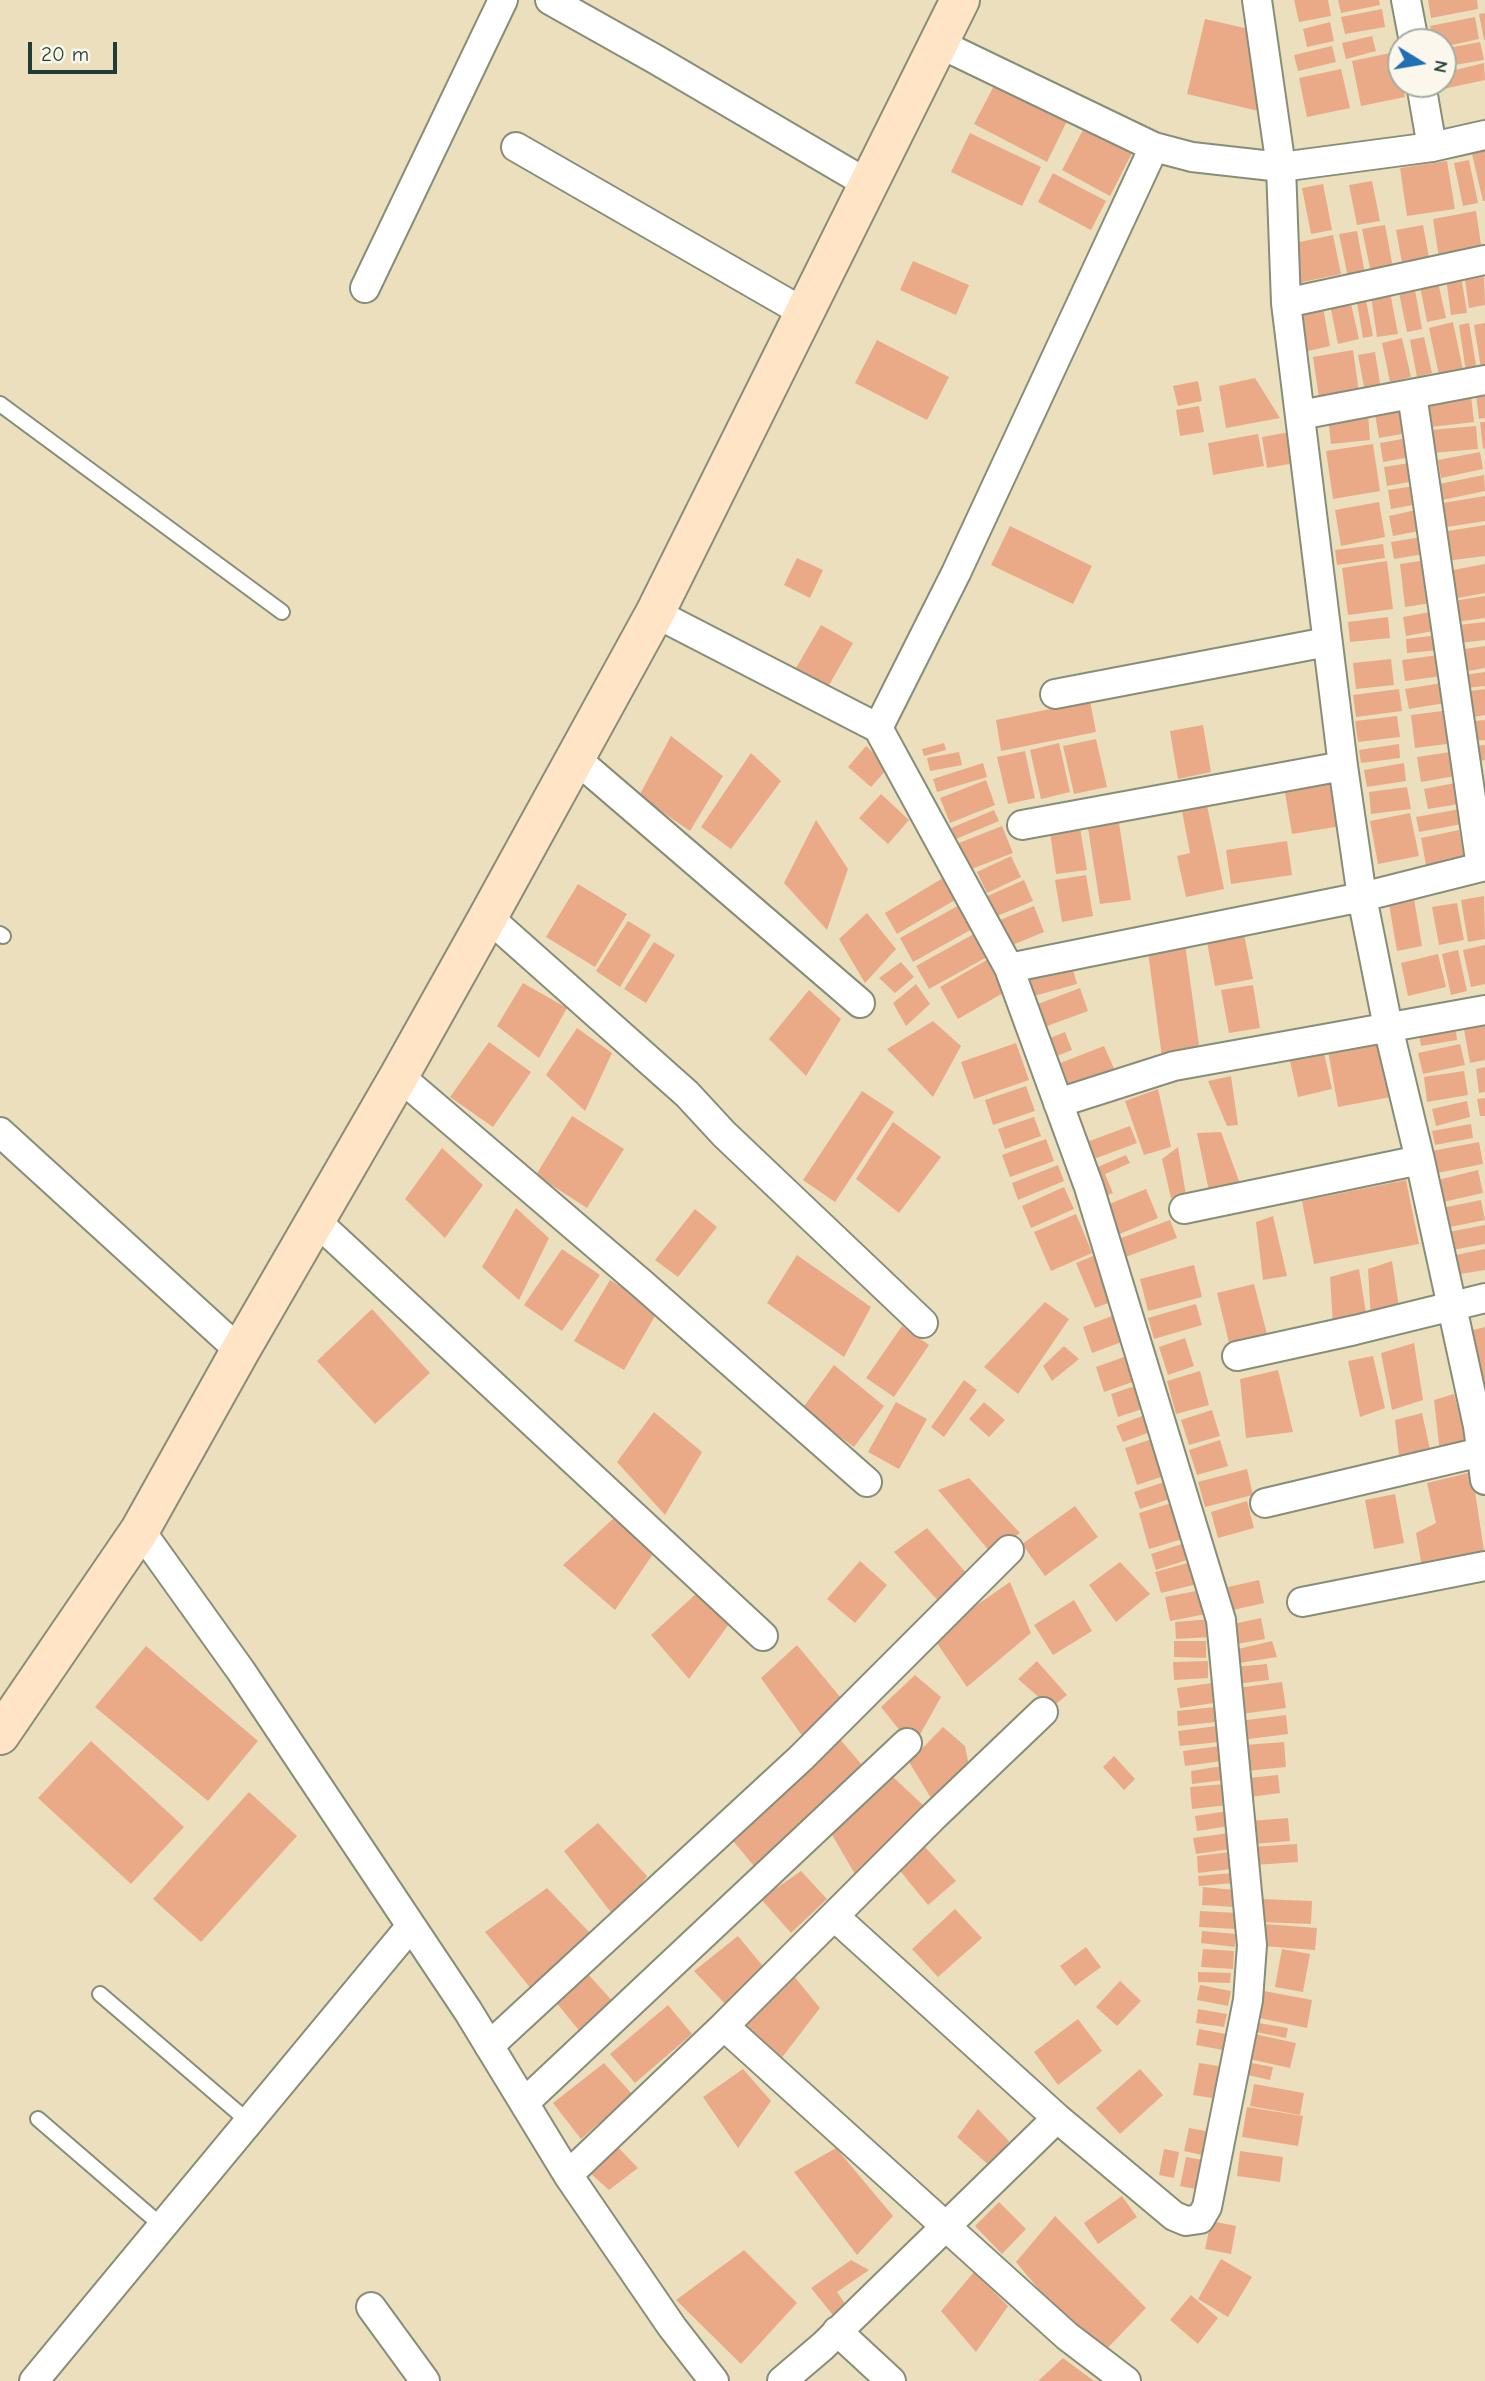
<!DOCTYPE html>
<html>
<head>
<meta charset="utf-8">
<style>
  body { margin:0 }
  #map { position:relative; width:1485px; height:2381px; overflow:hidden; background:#ecdfbd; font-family:"Comic Neue",sans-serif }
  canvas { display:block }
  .north { position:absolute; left:1387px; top:28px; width:70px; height:70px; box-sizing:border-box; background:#fbf7ec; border:2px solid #a3ada2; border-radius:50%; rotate:101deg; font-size:19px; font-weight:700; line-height:28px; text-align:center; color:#1f3d34 }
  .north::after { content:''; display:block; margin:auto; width:24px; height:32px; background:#1f6fb2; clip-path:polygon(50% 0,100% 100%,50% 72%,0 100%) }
  .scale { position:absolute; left:28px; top:42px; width:89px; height:32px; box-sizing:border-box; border:4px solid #1f3d34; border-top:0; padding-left:9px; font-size:21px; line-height:24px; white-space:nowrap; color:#1f3d34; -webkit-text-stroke:5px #fbf7ec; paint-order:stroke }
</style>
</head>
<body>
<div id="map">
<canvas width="1485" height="2381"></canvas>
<div class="north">N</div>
<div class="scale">20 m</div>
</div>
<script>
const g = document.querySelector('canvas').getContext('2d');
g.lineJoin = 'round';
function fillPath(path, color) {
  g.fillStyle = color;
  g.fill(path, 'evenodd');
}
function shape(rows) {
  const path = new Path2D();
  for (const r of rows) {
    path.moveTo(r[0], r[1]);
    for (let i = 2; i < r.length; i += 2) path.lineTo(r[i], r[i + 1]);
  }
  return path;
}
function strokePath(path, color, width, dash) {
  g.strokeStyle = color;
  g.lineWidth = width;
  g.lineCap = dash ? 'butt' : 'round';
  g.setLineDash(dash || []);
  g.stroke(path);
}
fillPath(shape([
  [1294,0,1328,0,1331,16,1299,22],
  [1338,0,1379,0,1380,5,1341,13],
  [1428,0,1477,0,1478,9,1431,18],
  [1382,9,1385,27,1345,34,1341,17],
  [1485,13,1485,40,1484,40,1479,14],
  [1475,17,1479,39,1443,47,1443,42,1434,42,1430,26],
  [1205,19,1258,31,1267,113,1187,94],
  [1330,22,1334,41,1307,47,1303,29],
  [1372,36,1376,51,1346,59,1342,43],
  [1480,42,1484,60,1443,67,1443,49],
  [1332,46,1336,62,1298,71,1294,55],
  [1395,52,1405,97,1361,106,1352,61],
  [1484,63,1485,80,1443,89,1443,73],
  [1341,69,1350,108,1307,117,1299,78],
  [997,80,1069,117,1047,162,974,124],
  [1085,126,1133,151,1110,196,1062,170],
  [970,133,1041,167,1022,206,951,172],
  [1485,151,1485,201,1483,201,1472,154],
  [1469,160,1478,203,1463,206,1454,163],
  [1447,161,1455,209,1407,216,1400,168],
  [1053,173,1106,201,1091,230,1038,202],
  [1372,181,1380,221,1357,225,1349,185],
  [1323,184,1332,230,1311,234,1302,188],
  [1476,211,1482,251,1439,258,1433,219],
  [1385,225,1393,268,1371,273,1362,229],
  [1423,225,1430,263,1403,268,1396,230],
  [1357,231,1365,274,1348,277,1339,234],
  [1333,235,1341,274,1298,283,1290,244],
  [913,261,969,285,956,315,900,290],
  [1461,276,1467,313,1451,315,1446,278],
  [1484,277,1485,305,1469,308,1465,280],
  [1438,282,1446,318,1427,322,1420,286],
  [1414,284,1422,329,1407,332,1398,288],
  [1390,292,1398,334,1377,337,1371,295],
  [1349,295,1359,339,1338,344,1329,300],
  [1365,295,1373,336,1363,338,1356,297],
  [1323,307,1330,346,1308,351,1300,311],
  [1453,322,1463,370,1439,375,1429,328],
  [1469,323,1477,371,1466,372,1459,325],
  [1485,323,1485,367,1481,368,1474,325],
  [1424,337,1432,373,1417,377,1410,340],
  [1402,338,1411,377,1390,382,1382,343],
  [877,340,949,377,927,420,855,383],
  [1353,350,1359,392,1319,398,1313,357],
  [1375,352,1381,389,1365,392,1358,355],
  [1255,378,1280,418,1226,428,1219,386],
  [1198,381,1202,401,1178,406,1173,386],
  [1485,393,1485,418,1479,419,1476,395],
  [1471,396,1474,422,1431,427,1428,402],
  [1199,406,1204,432,1180,436,1176,410],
  [1411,409,1414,432,1379,438,1375,414],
  [1368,413,1370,440,1331,444,1328,417],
  [1480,422,1485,422,1485,448,1483,449],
  [1476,426,1478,449,1432,453,1430,430],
  [1295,431,1300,462,1267,468,1262,437],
  [1258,434,1264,466,1213,475,1208,443],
  [1413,437,1416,456,1383,462,1380,443],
  [1373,444,1380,491,1333,499,1326,451],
  [1480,452,1483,469,1441,478,1438,460],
  [1416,462,1420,480,1387,486,1384,467],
  [1484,475,1485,491,1442,500,1439,484],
  [1421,485,1424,503,1391,509,1388,490],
  [1485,496,1485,521,1447,527,1443,503],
  [1379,502,1385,537,1341,546,1335,510],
  [1425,508,1429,529,1393,536,1389,516],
  [1485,525,1485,556,1446,561,1442,532],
  [1010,526,1092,566,1073,604,991,565],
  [1427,536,1430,553,1394,559,1391,542],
  [1383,544,1385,558,1337,565,1335,550],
  [797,558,823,570,810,598,784,585],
  [1433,559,1438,602,1405,607,1400,564],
  [1387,561,1393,609,1348,615,1342,568],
  [1485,564,1485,593,1453,599,1448,571],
  [1485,596,1485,618,1456,622,1453,601],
  [1436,611,1439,630,1406,636,1403,617],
  [1388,617,1390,638,1350,642,1348,622],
  [1485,622,1485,640,1460,643,1458,625],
  [821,625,853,643,828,687,796,668],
  [1438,635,1440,650,1407,653,1406,639],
  [1485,646,1485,668,1468,671,1465,649],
  [1446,654,1449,675,1405,681,1402,660],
  [1391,659,1394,685,1356,689,1353,663],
  [1485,672,1485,686,1466,688,1465,675],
  [1448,682,1451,702,1409,709,1405,689],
  [1399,689,1402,711,1356,717,1353,695],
  [1485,689,1485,715,1474,717,1470,691],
  [1090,701,1096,732,1001,751,996,720],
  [1450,710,1455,743,1415,748,1411,715],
  [1397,716,1400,737,1358,742,1355,721],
  [1485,720,1485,740,1475,741,1473,721],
  [1203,725,1211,772,1178,779,1170,731],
  [671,736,723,776,690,831,639,796],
  [1096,739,1107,787,1074,794,1063,746],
  [944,743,946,750,924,756,922,749],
  [1059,743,1070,792,1041,799,1030,750],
  [1399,744,1400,758,1361,763,1359,750],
  [1485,745,1485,760,1479,761,1477,746],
  [866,746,889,767,871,787,848,767],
  [1025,751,1035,798,1008,804,997,757],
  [1457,751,1461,775,1421,782,1417,757],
  [959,752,962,765,930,771,927,758],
  [751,753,781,781,731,849,701,827],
  [983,763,987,777,937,792,933,779],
  [1404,763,1406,781,1367,787,1364,770],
  [1334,779,1341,826,1292,834,1284,787],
  [986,780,995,805,950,823,940,798],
  [1455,783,1459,804,1428,809,1424,789],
  [1407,787,1411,809,1371,814,1369,792],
  [881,794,909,820,888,844,859,818],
  [1207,805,1224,889,1186,897,1177,856,1190,853,1182,811],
  [1460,809,1462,824,1419,832,1416,817],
  [994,810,999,821,956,839,951,828],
  [1410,813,1419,856,1378,864,1370,821],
  [816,820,848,869,827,930,784,883],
  [1119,823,1131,900,1100,904,1088,828],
  [1002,826,1013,853,969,870,959,843],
  [1080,828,1087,870,1056,874,1050,832],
  [1459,830,1464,857,1426,865,1421,838],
  [1287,841,1292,875,1231,884,1226,850],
  [1011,856,1021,877,987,893,977,872],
  [1086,875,1093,916,1062,922,1055,880],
  [943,878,955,900,897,934,885,913],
  [1024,880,1033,901,995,917,985,897],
  [578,884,627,914,595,967,546,937],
  [1484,896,1485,939,1468,942,1461,900],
  [1414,899,1422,946,1397,951,1389,904],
  [1457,903,1464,940,1439,945,1432,907],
  [961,904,974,928,913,962,900,938],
  [1034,906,1044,932,1005,948,995,922],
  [867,913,896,949,865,983,839,939],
  [628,921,651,935,620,987,596,971],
  [1243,929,1253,979,1215,986,1206,936],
  [974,934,987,957,929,989,916,966],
  [654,942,675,955,646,1003,624,989],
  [1185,944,1199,1045,1162,1057,1148,952],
  [1485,945,1485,984,1471,987,1463,950],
  [1458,950,1467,991,1451,995,1442,954],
  [1438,954,1446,987,1408,996,1401,963],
  [992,957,1010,989,958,1019,940,987],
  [901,962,914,977,895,993,879,978],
  [1071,963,1077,984,1034,996,1028,976],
  [523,983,567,1008,539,1058,497,1026],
  [916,984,930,1004,906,1026,893,1003],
  [1253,985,1260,1028,1229,1033,1221,990],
  [1080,988,1088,1011,1039,1029,1030,1007],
  [809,990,841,1019,806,1076,769,1039],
  [1485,1020,1485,1060,1470,1063,1463,1024],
  [933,1021,961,1046,933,1097,887,1049],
  [1455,1022,1457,1040,1421,1046,1418,1028],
  [577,1028,612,1053,585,1111,546,1075],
  [1065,1032,1072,1050,1052,1058,1045,1040],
  [1384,1034,1396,1096,1338,1107,1327,1045],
  [489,1042,531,1072,493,1127,450,1097],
  [1016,1043,1029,1080,974,1099,961,1062],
  [1322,1044,1332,1089,1298,1097,1288,1052],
  [1460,1044,1465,1065,1423,1074,1418,1053],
  [1104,1046,1116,1073,1061,1096,1050,1067],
  [1485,1067,1485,1092,1479,1093,1476,1069],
  [1464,1071,1468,1095,1427,1102,1424,1077],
  [1231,1076,1238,1125,1227,1126,1208,1081],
  [1026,1086,1035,1111,993,1125,985,1100],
  [1158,1089,1171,1147,1144,1155,1125,1101],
  [862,1091,894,1112,835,1202,803,1180],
  [1485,1098,1485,1116,1480,1116,1477,1099],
  [1467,1101,1470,1117,1436,1126,1432,1109],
  [572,1116,624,1149,587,1208,536,1175],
  [1034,1117,1041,1136,1005,1149,998,1129],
  [893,1122,941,1157,899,1213,856,1179],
  [1471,1124,1473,1138,1435,1145,1432,1131],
  [1130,1126,1137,1143,1083,1163,1076,1146],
  [1221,1132,1242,1189,1210,1196,1197,1133],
  [1046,1139,1054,1161,1010,1177,1002,1155],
  [1479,1142,1483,1164,1437,1173,1432,1151],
  [1178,1147,1186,1195,1171,1198,1162,1159],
  [442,1148,483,1185,445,1238,405,1199],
  [1126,1155,1130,1163,1105,1174,1113,1193,1099,1199,1088,1171],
  [1058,1165,1064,1181,1018,1200,1012,1183],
  [1478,1170,1483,1193,1443,1202,1438,1180],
  [1406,1180,1419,1244,1314,1264,1302,1201],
  [1064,1187,1074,1209,1031,1228,1022,1206],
  [1146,1189,1158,1218,1115,1236,1102,1207],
  [1481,1200,1485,1220,1445,1228,1442,1208],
  [516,1208,549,1238,519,1300,482,1267],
  [695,1209,717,1227,678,1277,655,1260],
  [1076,1214,1092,1253,1051,1271,1034,1232],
  [1273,1216,1287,1276,1263,1280,1256,1222],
  [1170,1220,1177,1238,1120,1259,1113,1241],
  [1485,1225,1485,1244,1447,1251,1443,1233],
  [562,1249,600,1275,562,1331,524,1305],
  [1485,1249,1485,1270,1454,1275,1451,1256],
  [1098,1254,1116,1300,1095,1308,1076,1263],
  [797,1255,871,1307,844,1357,767,1303],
  [1392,1261,1399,1307,1371,1320,1368,1269],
  [1194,1265,1202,1297,1148,1311,1140,1279],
  [1359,1269,1366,1313,1333,1326,1330,1277],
  [610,1280,659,1309,624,1370,574,1341],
  [1254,1284,1268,1338,1230,1347,1217,1293],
  [1045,1302,1069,1319,1018,1394,984,1367],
  [1196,1304,1202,1325,1154,1339,1148,1318],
  [372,1309,430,1373,375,1424,317,1361],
  [1117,1314,1127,1340,1092,1353,1083,1327],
  [902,1326,929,1345,894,1397,866,1378],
  [1485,1327,1485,1387,1482,1388,1473,1330],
  [1185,1338,1194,1366,1168,1375,1159,1347],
  [1414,1343,1423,1400,1392,1410,1381,1353],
  [1064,1346,1079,1359,1052,1381,1043,1366],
  [1135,1353,1144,1378,1104,1392,1096,1367],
  [1373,1356,1385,1408,1360,1417,1348,1361],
  [834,1365,884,1406,854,1447,802,1409],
  [1278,1370,1293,1432,1246,1438,1240,1379],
  [1200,1371,1209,1405,1176,1414,1167,1381],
  [964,1380,977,1390,944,1437,931,1427],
  [1144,1383,1151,1406,1118,1417,1111,1394],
  [1454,1394,1468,1448,1440,1453,1434,1400],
  [896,1402,927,1419,899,1469,868,1452],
  [984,1402,1005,1420,989,1437,969,1419],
  [1212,1410,1220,1436,1189,1445,1181,1420],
  [654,1412,702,1452,665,1515,617,1462],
  [1150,1413,1156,1430,1123,1442,1116,1426],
  [1422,1413,1431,1454,1400,1464,1395,1420],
  [1158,1437,1170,1474,1137,1485,1125,1448],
  [1220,1440,1228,1466,1197,1475,1189,1450],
  [1247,1469,1253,1495,1205,1507,1198,1482],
  [1472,1472,1485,1557,1422,1567,1416,1533,1436,1523,1427,1483],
  [969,1478,1020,1533,991,1553,938,1490],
  [1173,1479,1178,1496,1140,1509,1134,1492],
  [1395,1494,1404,1543,1374,1549,1365,1500],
  [1178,1501,1189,1537,1149,1549,1139,1513],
  [1247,1501,1254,1528,1218,1538,1211,1512],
  [1075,1506,1098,1537,1045,1576,1022,1544],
  [615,1517,653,1554,615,1610,563,1565],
  [927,1528,968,1575,940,1603,894,1552],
  [1191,1541,1196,1557,1156,1570,1151,1554],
  [1199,1560,1205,1582,1161,1593,1155,1572],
  [860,1561,887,1585,855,1623,827,1599],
  [1120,1562,1150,1594,1116,1622,1089,1585],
  [1259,1580,1264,1603,1233,1610,1228,1587],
  [1010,1582,1031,1633,967,1687,932,1636],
  [1206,1589,1211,1613,1170,1621,1165,1597],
  [697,1593,729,1624,689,1679,651,1635],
  [1074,1600,1092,1631,1053,1655,1034,1625],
  [1261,1618,1265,1639,1236,1644,1233,1624],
  [1211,1619,1212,1637,1176,1639,1175,1622],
  [1174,1641,1206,1641,1206,1658,1174,1657],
  [1272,1641,1277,1657,1239,1663,1238,1649],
  [797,1645,841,1698,803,1737,761,1678],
  [146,1646,258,1741,208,1801,95,1707],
  [1037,1661,1067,1695,1051,1708,1018,1679],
  [1208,1661,1208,1678,1174,1680,1173,1662],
  [1267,1664,1269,1680,1236,1684,1234,1667],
  [915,1675,941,1697,913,1747,881,1707],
  [1282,1682,1286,1708,1241,1714,1237,1688],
  [1212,1683,1214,1703,1180,1708,1177,1688],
  [1215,1707,1216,1722,1178,1726,1177,1711],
  [1286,1715,1288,1734,1241,1740,1239,1721],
  [1217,1726,1219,1742,1180,1746,1178,1731],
  [943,1727,965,1746,970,1771,934,1803,909,1762],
  [839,1738,868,1772,759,1872,733,1841],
  [91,1741,184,1827,131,1884,38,1798],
  [1284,1742,1286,1767,1246,1771,1244,1745],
  [1220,1746,1222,1761,1185,1766,1183,1751],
  [1114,1756,1135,1779,1124,1790,1103,1767],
  [1222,1766,1224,1780,1192,1784,1191,1771],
  [1278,1775,1280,1793,1250,1797,1248,1778],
  [892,1776,924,1806,859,1881,831,1833],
  [1225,1784,1228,1805,1192,1809,1190,1787],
  [249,1792,297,1836,201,1942,153,1899],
  [1228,1811,1229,1826,1197,1831,1195,1816],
  [1288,1818,1290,1841,1253,1844,1251,1821],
  [598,1823,647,1876,616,1919,564,1851],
  [1229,1833,1231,1849,1196,1854,1193,1838],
  [1297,1844,1298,1862,1254,1865,1252,1847],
  [925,1847,956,1881,928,1905,896,1866],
  [1230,1852,1232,1869,1198,1873,1197,1856],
  [801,1871,827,1899,791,1933,761,1899],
  [1233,1873,1234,1883,1199,1886,1198,1876],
  [1203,1887,1235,1890,1234,1907,1202,1905],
  [547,1888,591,1934,532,1990,485,1932],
  [1261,1899,1312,1901,1311,1924,1260,1922],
  [955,1909,982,1938,938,1977,912,1949],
  [1200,1911,1237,1913,1236,1929,1199,1927],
  [1264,1924,1317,1928,1315,1950,1263,1946],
  [1202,1931,1236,1934,1235,1947,1201,1943],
  [738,1936,766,1970,727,2006,694,1971],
  [1086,1947,1101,1967,1075,1986,1060,1966],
  [1203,1949,1234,1951,1233,1969,1201,1967],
  [1282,1949,1310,1954,1303,1992,1275,1987],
  [789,1970,820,2008,777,2064,742,2019],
  [586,1972,617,2006,585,2038,555,2001],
  [1198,1972,1231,1973,1230,1983,1198,1982],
  [1120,1981,1141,2001,1117,2026,1096,2007],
  [1200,1985,1231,1991,1228,2006,1197,2000],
  [1264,1991,1312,2000,1307,2028,1259,2018],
  [668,2005,692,2034,635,2083,610,2054],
  [1198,2009,1227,2014,1224,2027,1196,2023],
  [1078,2019,1102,2051,1058,2085,1034,2052],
  [1253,2022,1288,2028,1286,2038,1251,2031],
  [1199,2029,1226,2034,1223,2050,1196,2045],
  [1254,2034,1296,2043,1290,2068,1249,2059],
  [1246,2062,1273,2067,1270,2080,1243,2074],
  [604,2063,632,2094,581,2139,553,2103],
  [1199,2063,1225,2067,1219,2099,1193,2095],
  [743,2069,771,2101,738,2148,703,2097],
  [1140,2069,1163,2095,1120,2134,1096,2108],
  [1254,2084,1304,2093,1300,2115,1250,2106],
  [1247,2107,1303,2116,1298,2146,1242,2137],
  [978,2109,1009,2141,992,2168,957,2137],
  [1189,2128,1211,2132,1206,2156,1184,2151],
  [616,2145,638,2168,609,2190,590,2173],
  [836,2148,893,2216,857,2255,794,2172],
  [1164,2149,1179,2152,1174,2178,1159,2175],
  [1240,2151,1283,2157,1280,2182,1237,2176],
  [1186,2157,1203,2160,1196,2189,1180,2186],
  [1122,2196,1137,2217,1098,2244,1084,2223],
  [999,2202,1026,2229,1002,2254,975,2226],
  [1055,2216,1146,2308,1097,2359,1016,2262],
  [1211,2221,1236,2226,1231,2254,1205,2249],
  [744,2250,797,2303,741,2364,676,2300],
  [1221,2259,1252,2277,1228,2317,1198,2299],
  [851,2260,869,2270,837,2292,850,2311,837,2320,811,2288],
  [974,2272,1008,2306,976,2352,941,2311],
  [1191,2295,1218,2318,1198,2344,1170,2320],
  [1063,2358,1094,2381,1038,2381]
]), '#ebaa87');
const lane = shape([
  [0,404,282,612],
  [0,934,3,936],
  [100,1994,249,2122],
  [38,2119,162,2226]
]);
const street = shape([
  [550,0,655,59,868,184],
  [1257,0,1281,167,1286,303,1343,766,1362,897,1388,1027,1420,1160,1478,1426,1485,1480],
  [1406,0,1414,42],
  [938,43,1154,147,1192,157,1281,167,1432,147,1485,135],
  [1421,84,1432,147],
  [516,147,803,312],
  [365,288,503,0],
  [1286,303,1485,260],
  [1412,394,1481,867],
  [1300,415,1485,380],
  [655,613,878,728,1009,968,1089,1187,1221,1620,1252,1945,1248,2000,1207,2207,1200,2219,1186,2221,1174,2216,1057,2118,835,1917],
  [1055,694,1327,642],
  [878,728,956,573,1154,147],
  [575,758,860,1003],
  [1022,825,1343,766],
  [488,917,687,1094,724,1134,923,1323],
  [1009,968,1362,897,1485,866],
  [399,1076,641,1283,867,1482],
  [1058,1103,1174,1066,1485,1010],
  [0,1132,240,1351],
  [1184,1209,1420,1160],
  [315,1220,763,1636],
  [1237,1356,1355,1330,1485,1298],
  [1265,1503,1485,1451],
  [140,1530,241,1671,468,2011,568,2175,672,2327,714,2381],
  [1302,1602,1485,1566],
  [724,2026,1067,2336,1126,2381],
  [489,2046,801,1758,1009,1550],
  [524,2103,907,1743],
  [568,2175,724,2026,932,1818,1043,1712],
  [371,2307,425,2381],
  [837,2331,891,2381],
  [34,2381,411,1926],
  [782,2381,823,2346,1057,2118]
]);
const secondary = shape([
  [0,1735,140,1530,240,1351,399,1076,488,917,655,613,960,0]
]);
strokePath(lane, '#868e78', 18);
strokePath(street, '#868e78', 32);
strokePath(secondary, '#868e78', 42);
strokePath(lane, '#fff', 14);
strokePath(street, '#fff', 28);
strokePath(secondary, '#ffe4c6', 38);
</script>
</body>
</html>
